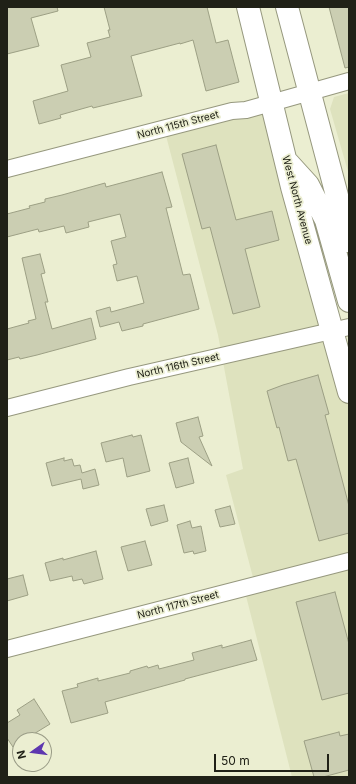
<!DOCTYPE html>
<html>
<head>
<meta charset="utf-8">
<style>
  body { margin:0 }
  #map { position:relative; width:356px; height:784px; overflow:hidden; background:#ebeed1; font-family:Inter,sans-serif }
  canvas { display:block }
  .frame { position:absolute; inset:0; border:8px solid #202117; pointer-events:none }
  .north { position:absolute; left:12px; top:732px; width:40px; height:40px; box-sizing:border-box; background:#ebeed1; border:1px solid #9a9c87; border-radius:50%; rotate:256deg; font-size:11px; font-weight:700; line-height:16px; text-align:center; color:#202117 }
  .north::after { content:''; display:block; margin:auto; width:14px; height:18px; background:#5d37af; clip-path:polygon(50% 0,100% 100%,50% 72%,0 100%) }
  .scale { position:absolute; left:214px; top:754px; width:115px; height:18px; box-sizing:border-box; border:2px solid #202117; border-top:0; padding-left:5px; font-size:12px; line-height:14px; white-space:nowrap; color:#202117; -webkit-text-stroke:3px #ebeed1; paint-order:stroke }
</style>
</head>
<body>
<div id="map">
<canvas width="356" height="784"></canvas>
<div class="frame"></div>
<div class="north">N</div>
<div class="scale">50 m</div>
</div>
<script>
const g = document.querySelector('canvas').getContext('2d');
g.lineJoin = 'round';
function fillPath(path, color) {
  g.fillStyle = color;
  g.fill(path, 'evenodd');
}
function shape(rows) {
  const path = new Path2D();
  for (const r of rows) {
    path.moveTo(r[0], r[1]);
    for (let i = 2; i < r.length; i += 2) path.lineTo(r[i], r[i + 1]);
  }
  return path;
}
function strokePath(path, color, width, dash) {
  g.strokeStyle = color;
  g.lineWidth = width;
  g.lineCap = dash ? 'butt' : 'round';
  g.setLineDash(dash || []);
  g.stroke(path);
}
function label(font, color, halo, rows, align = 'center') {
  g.font = font + ' Inter,sans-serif';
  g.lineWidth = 3.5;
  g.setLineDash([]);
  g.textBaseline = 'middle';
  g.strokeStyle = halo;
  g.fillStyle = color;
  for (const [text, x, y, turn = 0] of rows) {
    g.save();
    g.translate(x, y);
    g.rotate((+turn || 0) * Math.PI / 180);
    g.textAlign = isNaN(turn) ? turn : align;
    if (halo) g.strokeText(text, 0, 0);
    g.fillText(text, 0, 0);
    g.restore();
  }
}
fillPath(shape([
  [349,93,349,175,330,109,334,97],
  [271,103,349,392,349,777,292,777,244,588,255,585,226,475,243,469,218,335,164,128]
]), '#dee2be');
const building = shape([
  [7,7,57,7,58,11,31,18,39,46,7,54,7,7],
  [104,7,207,7,216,43,228,40,239,82,206,91,193,40,180,44,180,43,131,56,142,96,93,108,92,106,60,115,61,118,39,124,33,101,68,91,61,65,91,57,87,43,110,37,108,30,110,30,104,7],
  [329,7,349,7,349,67,345,68,329,7],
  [216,145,236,220,272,211,279,240,245,249,260,307,233,314,210,227,202,229,182,154,216,145],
  [162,172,172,207,166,208,183,275,190,274,199,309,143,324,143,326,122,331,119,322,100,327,96,311,110,307,111,312,144,303,137,276,117,281,113,265,117,264,111,241,126,237,120,214,88,222,89,227,66,233,64,226,39,232,38,229,7,237,7,214,30,208,29,206,45,202,45,199,62,195,105,183,106,187,162,172],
  [40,254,45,273,41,274,48,302,45,302,52,329,91,318,96,339,37,355,20,359,19,357,7,360,7,329,29,323,28,321,36,319,22,258,40,254],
  [318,375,329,414,325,415,349,506,349,533,319,541,296,459,288,461,279,427,277,428,267,391,283,385,318,375],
  [198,417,203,436,199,437,212,466,181,442,176,423,198,417],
  [132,435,133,437,141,435,150,471,127,477,123,458,106,462,101,443,132,435],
  [64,458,64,461,72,459,74,466,80,465,82,473,95,469,99,485,83,489,81,479,52,486,46,463,64,458],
  [188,458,194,483,176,488,169,463,188,458],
  [164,505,168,521,151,526,146,509,164,505],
  [230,506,235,524,220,527,215,510,230,506],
  [190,521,192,528,201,526,206,551,194,554,193,551,184,553,177,525,190,521],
  [145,541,152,565,128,571,121,547,145,541],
  [96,551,103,579,84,584,82,579,73,581,72,576,50,581,45,563,63,558,63,560,96,551],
  [23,575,28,595,7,601,7,579,23,575],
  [335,592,349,644,349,693,322,700,296,602,335,592],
  [251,640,257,660,185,679,185,680,105,702,108,713,71,723,62,691,78,687,77,684,98,678,98,681,130,673,130,671,147,666,148,668,158,665,159,669,194,660,192,653,222,645,222,648,251,640],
  [34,699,50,724,24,740,20,740,20,742,13,747,7,738,7,723,20,715,17,710,34,699],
  [339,732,340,736,349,734,349,770,323,777,314,777,304,741,339,732]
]);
fillPath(building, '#cbceb2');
strokePath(building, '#9c9f84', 1);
const street = shape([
  [7,169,232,111,246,110,271,103,349,81],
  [7,408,129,377,349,327],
  [7,649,349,561]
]);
const secondary = shape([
  [248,7,292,187,349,392],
  [287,7,349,241],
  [288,163,308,185,326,220,349,301]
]);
strokePath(street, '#96987e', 18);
strokePath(secondary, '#96987e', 24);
strokePath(street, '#fff', 16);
strokePath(secondary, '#fff', 22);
label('10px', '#202117', '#ebeed1', [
  ["North 115th Street",178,125,-15],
  ["West North Avenue",297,200,75],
  ["North 116th Street",178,366,-13],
  ["North 117th Street",178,605,-15]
]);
</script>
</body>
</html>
